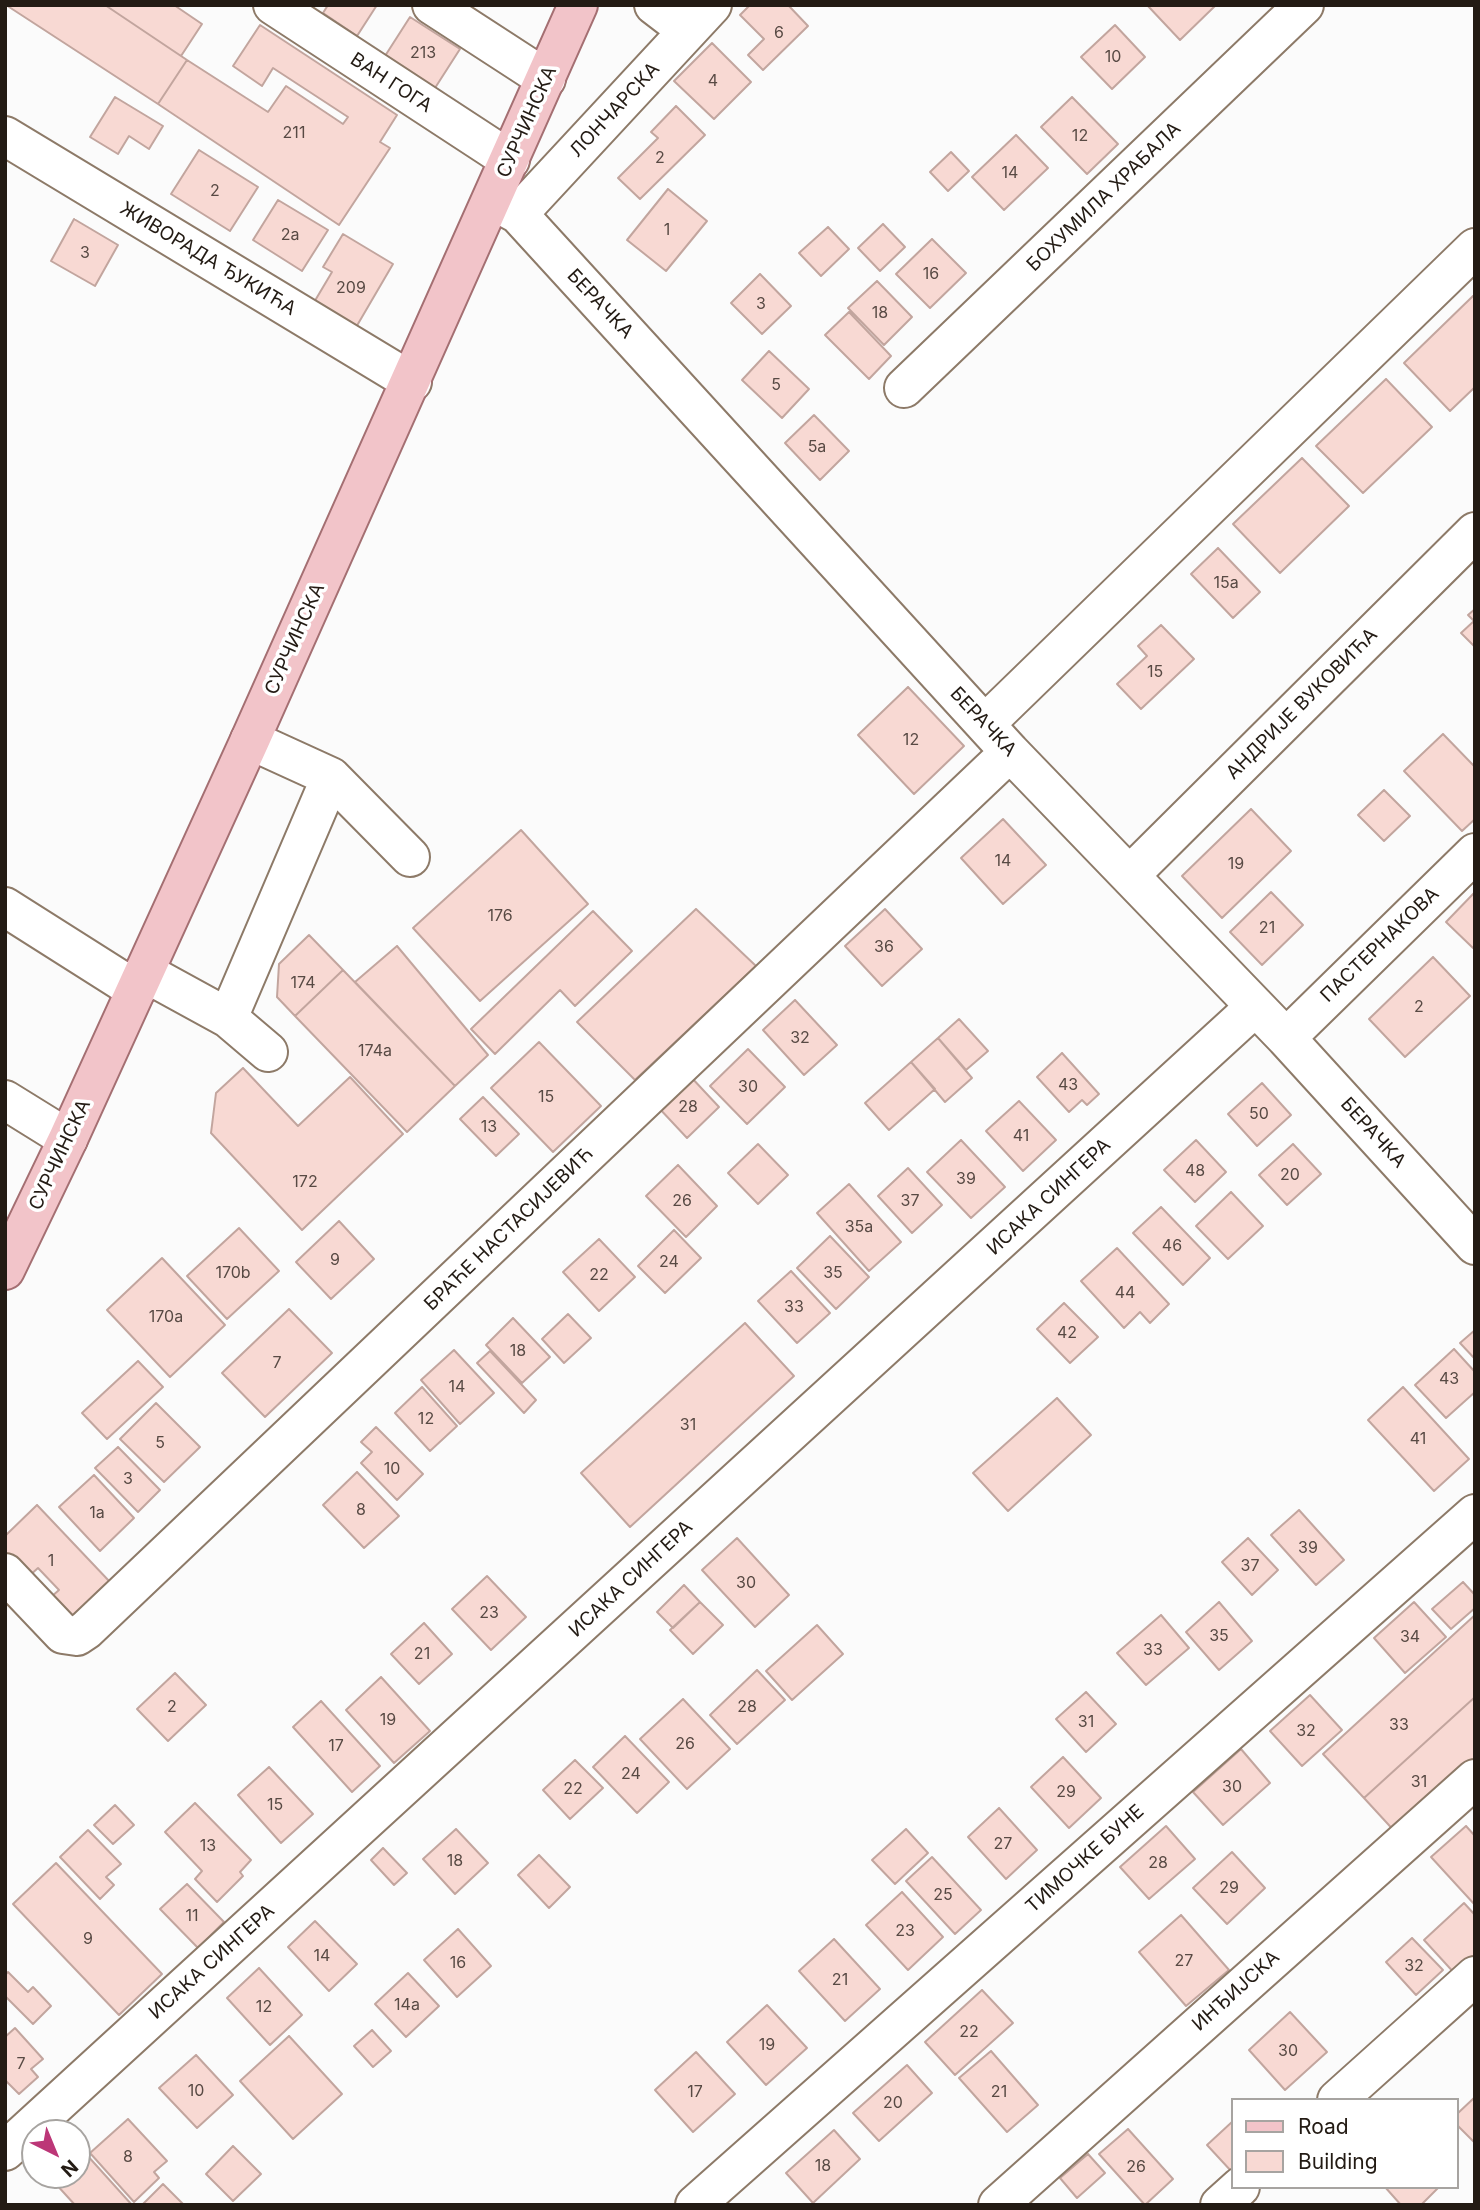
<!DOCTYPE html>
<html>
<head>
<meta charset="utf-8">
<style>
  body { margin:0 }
  #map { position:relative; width:1480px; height:2210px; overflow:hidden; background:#fbfbfb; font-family:Inter,sans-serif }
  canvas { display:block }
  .frame { position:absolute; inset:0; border:7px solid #231b14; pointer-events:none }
  .legend { position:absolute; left:1231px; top:2098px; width:228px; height:91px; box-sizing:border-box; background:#fff; border:2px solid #a7a4a1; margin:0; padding:9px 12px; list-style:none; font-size:21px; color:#231b14 }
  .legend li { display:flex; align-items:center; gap:14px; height:35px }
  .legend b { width:35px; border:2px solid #a7a4a1 }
  .north { position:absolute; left:21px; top:2119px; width:70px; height:70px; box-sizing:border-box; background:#fff; border:2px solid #a7a4a1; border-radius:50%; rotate:137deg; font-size:19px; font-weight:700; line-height:28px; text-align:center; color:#231b14 }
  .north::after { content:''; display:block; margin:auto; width:24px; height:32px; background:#bc3677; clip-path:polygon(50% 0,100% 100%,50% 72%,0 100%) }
</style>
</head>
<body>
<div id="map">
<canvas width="1480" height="2210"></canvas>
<div class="frame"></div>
<ul class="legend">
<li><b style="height:9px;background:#f2c4c9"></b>Road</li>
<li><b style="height:19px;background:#f8d9d3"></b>Building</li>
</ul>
<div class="north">N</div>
</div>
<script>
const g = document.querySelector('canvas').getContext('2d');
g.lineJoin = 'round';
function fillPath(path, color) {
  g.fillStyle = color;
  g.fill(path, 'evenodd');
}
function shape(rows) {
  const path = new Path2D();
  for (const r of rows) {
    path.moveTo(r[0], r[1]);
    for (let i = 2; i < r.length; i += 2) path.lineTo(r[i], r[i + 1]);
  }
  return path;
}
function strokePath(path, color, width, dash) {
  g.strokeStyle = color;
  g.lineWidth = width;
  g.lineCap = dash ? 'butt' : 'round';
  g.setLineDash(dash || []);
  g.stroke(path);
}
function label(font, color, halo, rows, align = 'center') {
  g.font = font + ' Inter,sans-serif';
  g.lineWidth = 7;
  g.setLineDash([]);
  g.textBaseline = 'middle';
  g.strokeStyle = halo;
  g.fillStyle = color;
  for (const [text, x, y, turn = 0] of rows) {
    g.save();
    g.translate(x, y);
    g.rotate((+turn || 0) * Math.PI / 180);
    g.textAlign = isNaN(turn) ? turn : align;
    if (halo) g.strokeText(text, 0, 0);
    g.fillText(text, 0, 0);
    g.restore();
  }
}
const building = shape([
  [6,5,105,5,187,60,158,104,6,5],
  [105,5,174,5,202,24,181,56,105,5],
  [328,5,377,5,357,36,323,13,328,5],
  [750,5,788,5,808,26,763,70,748,55,764,39,740,15,750,5],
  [1147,5,1216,5,1180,40,1147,5],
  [410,17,460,49,435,88,385,56,410,17],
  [260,25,397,115,380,142,390,148,339,225,158,104,187,60,268,112,286,86,343,124,348,117,273,68,262,86,233,66,260,25],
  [1115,25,1145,57,1112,89,1081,57,1115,25],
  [712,43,751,82,714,119,674,81,712,43],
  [115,97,163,126,149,149,129,136,118,154,90,137,115,97],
  [1072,97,1118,144,1087,174,1041,127,1072,97],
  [676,106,705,135,640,199,618,178,658,138,651,132,676,106],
  [1016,135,1048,168,1004,210,972,177,1016,135],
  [199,150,258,187,230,231,171,194,199,150],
  [951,152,969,171,948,191,930,172,951,152],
  [668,189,707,221,666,271,627,240,668,189],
  [278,200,328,230,302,271,253,240,278,200],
  [74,219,118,245,95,286,51,261,74,219],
  [883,224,905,247,880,271,858,248,883,224],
  [828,227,849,249,821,276,799,253,828,227],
  [343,234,393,264,355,329,313,304,332,272,323,267,343,234],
  [932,239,966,273,930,308,896,274,932,239],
  [760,274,791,306,762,334,731,303,760,274],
  [877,281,912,317,884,345,848,308,877,281],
  [1473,296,1475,298,1475,387,1450,411,1404,363,1473,296],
  [849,312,891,356,869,379,825,335,849,312],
  [769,351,809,389,782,418,742,380,769,351],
  [1386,379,1432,427,1363,493,1316,446,1386,379],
  [814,415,849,451,820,480,785,443,814,415],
  [1302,458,1349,506,1280,573,1233,524,1302,458],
  [1218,548,1260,592,1233,618,1191,574,1218,548],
  [1475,609,1475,647,1461,633,1474,621,1468,615,1475,609],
  [1161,625,1194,659,1141,709,1117,684,1147,656,1138,646,1161,625],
  [908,687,964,746,914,794,858,735,908,687],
  [1443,734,1475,767,1475,819,1462,831,1404,771,1443,734],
  [1384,790,1410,816,1384,841,1358,815,1384,790],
  [1251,809,1291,851,1222,918,1182,876,1251,809],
  [1003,819,1046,865,1003,904,961,858,1003,819],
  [521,830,588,904,480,1001,413,928,521,830],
  [1271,892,1303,925,1262,965,1230,932,1271,892],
  [1475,892,1475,946,1473,948,1446,922,1475,892],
  [696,909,756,966,635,1080,577,1022,696,909],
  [885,909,922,949,882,986,845,946,885,909],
  [593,911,632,951,575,1006,560,990,495,1054,471,1029,593,911],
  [309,935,343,970,295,1016,277,997,279,964,309,935],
  [397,946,488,1055,455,1086,355,982,397,946],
  [1433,957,1470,996,1405,1057,1369,1019,1433,957],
  [343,970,455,1086,407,1132,295,1016,343,970],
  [795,1000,837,1045,804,1075,763,1030,795,1000],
  [959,1019,988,1051,966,1070,938,1038,959,1019],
  [938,1038,972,1078,945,1102,911,1062,938,1038],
  [539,1042,601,1106,553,1152,491,1088,539,1042],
  [748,1049,785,1087,747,1124,710,1086,748,1049],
  [1062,1053,1099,1094,1087,1105,1082,1100,1069,1112,1037,1077,1062,1053],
  [911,1062,935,1089,889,1130,865,1103,911,1062],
  [243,1068,298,1126,350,1077,403,1134,302,1230,211,1133,216,1093,243,1068],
  [690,1076,719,1107,687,1138,658,1107,690,1076],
  [1262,1083,1291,1115,1257,1146,1228,1114,1262,1083],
  [483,1097,519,1134,496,1156,460,1119,483,1097],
  [1019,1101,1056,1140,1023,1171,986,1131,1019,1101],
  [961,1140,1005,1187,971,1218,927,1172,961,1140],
  [1196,1140,1226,1172,1195,1202,1164,1170,1196,1140],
  [758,1144,788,1175,758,1204,728,1173,758,1144],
  [1293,1144,1321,1174,1287,1205,1259,1175,1293,1144],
  [678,1165,717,1206,686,1237,646,1196,678,1165],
  [908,1168,942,1205,912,1233,878,1196,908,1168],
  [849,1184,901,1242,869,1271,817,1213,849,1184],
  [1231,1192,1263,1226,1228,1259,1196,1226,1231,1192],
  [1161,1207,1210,1258,1183,1285,1133,1233,1161,1207],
  [339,1221,374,1259,331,1299,296,1262,339,1221],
  [239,1228,279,1271,227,1319,187,1276,239,1228],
  [674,1230,701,1258,665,1293,638,1266,674,1230],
  [830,1236,869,1277,836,1309,797,1268,830,1236],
  [599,1239,635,1277,599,1311,563,1272,599,1239],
  [1117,1248,1169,1304,1150,1323,1140,1312,1124,1328,1081,1281,1117,1248],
  [162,1258,225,1325,170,1377,107,1310,162,1258],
  [791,1271,830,1313,797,1343,758,1301,791,1271],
  [1064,1303,1098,1337,1070,1363,1037,1329,1064,1303],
  [289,1309,332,1353,265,1417,222,1373,289,1309],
  [568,1314,591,1338,564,1363,542,1339,568,1314],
  [513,1318,550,1357,522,1383,486,1345,513,1318],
  [745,1323,794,1376,630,1527,581,1473,745,1323],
  [1475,1330,1475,1359,1460,1343,1475,1330],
  [1454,1349,1475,1372,1475,1392,1446,1418,1415,1385,1454,1349],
  [454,1350,494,1393,460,1424,421,1380,454,1350],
  [490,1351,536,1400,524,1413,477,1363,490,1351],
  [138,1361,163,1387,107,1439,82,1413,138,1361],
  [422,1387,457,1426,430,1451,395,1413,422,1387],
  [1403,1387,1469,1459,1434,1491,1368,1420,1403,1387],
  [1057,1398,1091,1435,1008,1511,973,1473,1057,1398],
  [156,1403,200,1447,164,1482,120,1439,156,1403],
  [376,1427,423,1474,397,1500,361,1463,372,1452,361,1442,376,1427],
  [118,1447,160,1490,138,1512,95,1468,118,1447],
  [357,1472,399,1516,364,1548,323,1505,357,1472],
  [94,1475,134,1518,100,1551,59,1507,94,1475],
  [37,1505,110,1582,73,1619,51,1597,59,1590,38,1568,28,1577,5,1553,5,1536,37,1505],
  [1299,1510,1344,1560,1316,1585,1271,1535,1299,1510],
  [737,1538,789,1595,755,1627,702,1570,737,1538],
  [1248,1538,1278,1570,1252,1595,1222,1562,1248,1538],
  [487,1576,526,1617,491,1650,452,1609,487,1576],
  [1463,1582,1475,1595,1475,1608,1451,1629,1432,1609,1463,1582],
  [684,1585,700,1602,673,1628,657,1612,684,1585],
  [700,1602,723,1625,693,1654,670,1630,700,1602],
  [1219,1602,1252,1641,1219,1670,1186,1632,1219,1602],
  [1414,1602,1446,1637,1405,1673,1374,1638,1414,1602],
  [1161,1615,1189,1648,1146,1685,1117,1653,1161,1615],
  [1475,1615,1475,1697,1364,1798,1323,1754,1475,1615],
  [424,1623,452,1654,419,1684,391,1654,424,1623],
  [817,1625,843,1654,792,1700,766,1671,817,1625],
  [757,1670,785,1700,737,1744,710,1715,757,1670],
  [175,1673,206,1705,168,1741,137,1709,175,1673],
  [381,1677,430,1731,394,1763,346,1710,381,1677],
  [1086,1692,1116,1724,1086,1752,1056,1719,1086,1692],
  [1310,1695,1342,1730,1302,1766,1270,1731,1310,1695],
  [1475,1697,1475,1765,1398,1835,1364,1798,1475,1697],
  [683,1699,730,1749,687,1789,640,1739,683,1699],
  [321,1701,380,1766,352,1792,293,1727,321,1701],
  [625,1736,669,1782,637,1813,593,1767,625,1736],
  [1241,1749,1270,1783,1223,1825,1193,1792,1241,1749],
  [1063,1757,1101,1798,1069,1828,1031,1787,1063,1757],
  [575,1760,603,1788,570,1819,543,1790,575,1760],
  [269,1767,313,1814,281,1843,238,1795,269,1767],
  [195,1803,251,1860,240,1872,243,1876,217,1902,195,1879,202,1871,165,1832,195,1803],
  [115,1805,134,1825,113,1844,94,1825,115,1805],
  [999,1808,1037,1850,1006,1879,968,1837,999,1808],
  [1166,1826,1195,1859,1149,1899,1120,1867,1166,1826],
  [1466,1826,1475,1836,1475,1905,1431,1857,1466,1826],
  [456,1829,488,1863,455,1894,423,1859,456,1829],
  [906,1829,928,1853,895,1884,872,1860,906,1829],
  [88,1830,121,1864,106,1877,114,1885,100,1899,60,1857,88,1830],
  [383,1848,407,1873,394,1885,371,1860,383,1848],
  [1232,1852,1265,1888,1227,1924,1193,1888,1232,1852],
  [539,1855,570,1887,549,1908,518,1875,539,1855],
  [932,1857,981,1910,955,1934,906,1881,932,1857],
  [56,1863,162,1974,119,2015,13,1904,56,1863],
  [187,1884,224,1922,198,1948,160,1909,187,1884],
  [902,1892,943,1937,908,1970,866,1925,902,1892],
  [1464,1903,1475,1915,1475,1959,1457,1976,1424,1940,1464,1903],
  [1181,1915,1229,1970,1186,2006,1139,1952,1181,1915],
  [315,1921,357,1964,329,1991,288,1947,315,1921],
  [458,1929,491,1966,457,1997,424,1960,458,1929],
  [1412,1938,1443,1970,1416,1995,1386,1962,1412,1938],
  [834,1939,880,1989,845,2021,799,1971,834,1939],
  [259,1968,302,2015,270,2045,227,1998,259,1968],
  [8,1972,28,1992,33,1987,51,2006,33,2024,5,1996,5,1975,8,1972],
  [408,1973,439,2006,406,2037,375,2004,408,1973],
  [982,1990,1013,2023,955,2075,925,2042,982,1990],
  [767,2005,807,2048,766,2085,727,2042,767,2005],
  [1290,2012,1327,2052,1285,2090,1249,2050,1290,2012],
  [15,2028,43,2059,31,2069,38,2077,19,2094,5,2080,5,2037,15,2028],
  [372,2030,391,2051,373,2067,354,2046,372,2030],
  [289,2036,342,2094,293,2139,240,2081,289,2036],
  [991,2051,1038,2105,1007,2132,959,2078,991,2051],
  [696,2052,735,2094,693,2132,655,2090,696,2052],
  [196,2055,233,2095,197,2128,159,2088,196,2055],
  [907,2065,932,2093,879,2141,853,2113,907,2065],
  [1475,2097,1475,2143,1457,2125,1457,2114,1475,2097],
  [128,2119,167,2161,154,2172,159,2178,134,2202,90,2153,128,2119],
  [1233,2121,1233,2171,1232,2172,1207,2145,1233,2121],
  [1128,2129,1173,2179,1145,2205,1099,2154,1128,2129],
  [834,2130,860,2159,813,2203,786,2173,834,2130],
  [233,2146,261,2174,233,2201,206,2174,233,2146],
  [86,2154,132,2205,75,2205,55,2183,64,2175,77,2175,77,2162,86,2154],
  [1088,2154,1105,2173,1077,2198,1060,2178,1088,2154],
  [163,2184,184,2205,142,2205,163,2184],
  [1385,2187,1439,2187,1421,2205,1401,2205,1385,2187]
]);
fillPath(building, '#f8d9d3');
strokePath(building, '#c2a59e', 2);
const minor = shape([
  [273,5,510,160],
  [432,5,546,79],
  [654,5,688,31],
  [5,136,412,382],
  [492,200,518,214,1010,752,1286,1038,1475,1245],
  [518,214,712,5],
  [904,388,1304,5],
  [985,724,1475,248],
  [250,740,331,777,410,857],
  [1130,875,1475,532],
  [5,907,136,990],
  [144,972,228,1018,268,1052],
  [228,1018,331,777],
  [1286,1038,1475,853],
  [5,1100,68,1139],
  [5,1573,63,1634,77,1636,86,1630,1010,752],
  [1337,2100,1475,1976],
  [5,2151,1255,1007],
  [695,2205,1475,1514],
  [998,2205,1475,1779],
  [1220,2205,1240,2187]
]);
const major = shape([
  [5,1270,68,1139,250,740,578,5]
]);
strokePath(minor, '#8d7a68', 42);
strokePath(major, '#a46f72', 42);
strokePath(minor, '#fff', 38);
strokePath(major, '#f2c4c9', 38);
label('16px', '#584a44', null, [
  ["6",779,33],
  ["213",423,53],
  ["10",1113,57],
  ["4",713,81],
  ["211",294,133],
  ["12",1080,136],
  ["2",660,158],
  ["14",1010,173],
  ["2",215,191],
  ["1",667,230],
  ["2a",290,235],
  ["3",85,253],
  ["16",931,274],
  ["209",351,288],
  ["3",761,304],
  ["18",880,313],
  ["5",776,385],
  ["5a",817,447],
  ["15a",1226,583],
  ["15",1155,672],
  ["12",911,740],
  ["14",1003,861],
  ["19",1236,864],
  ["176",500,916],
  ["21",1267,928],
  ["36",884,947],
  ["174",303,983],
  ["2",1419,1007],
  ["32",800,1038],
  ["174a",375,1051],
  ["43",1068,1085],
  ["30",748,1087],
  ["15",546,1097],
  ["28",688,1107],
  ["50",1259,1114],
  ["13",489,1127],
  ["41",1021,1136],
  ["48",1195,1171],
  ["20",1290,1175],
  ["39",966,1179],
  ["172",305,1182],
  ["26",682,1201],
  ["37",910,1201],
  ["35a",859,1227],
  ["46",1172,1246],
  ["9",335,1260],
  ["24",669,1262],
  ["170b",233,1273],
  ["35",833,1273],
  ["22",599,1275],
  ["44",1125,1293],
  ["33",794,1307],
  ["170a",166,1317],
  ["42",1067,1333],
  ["18",518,1351],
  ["7",277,1363],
  ["43",1449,1379],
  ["14",457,1387],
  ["12",426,1419],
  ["31",688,1425],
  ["41",1418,1439],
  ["5",160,1443],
  ["10",392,1469],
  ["3",128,1479],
  ["8",361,1510],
  ["1a",97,1513],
  ["39",1308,1548],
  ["1",51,1561],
  ["37",1250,1566],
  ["30",746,1583],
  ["23",489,1613],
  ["35",1219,1636],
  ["34",1410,1637],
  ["33",1153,1650],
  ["21",422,1654],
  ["2",172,1707],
  ["28",747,1707],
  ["19",388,1720],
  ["31",1086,1722],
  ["33",1399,1725],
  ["32",1306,1731],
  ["26",685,1744],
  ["17",336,1746],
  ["24",631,1774],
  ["31",1419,1782],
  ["30",1232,1787],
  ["22",573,1789],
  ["29",1066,1792],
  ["15",275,1805],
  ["27",1003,1844],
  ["13",208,1846],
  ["18",455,1861],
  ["28",1158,1863],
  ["29",1229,1888],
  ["25",943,1895],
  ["11",192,1916],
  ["23",905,1931],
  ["9",88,1939],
  ["14",322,1956],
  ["27",1184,1961],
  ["16",458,1963],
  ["32",1414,1966],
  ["21",840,1980],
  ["14a",407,2005],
  ["12",264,2007],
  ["22",969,2032],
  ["19",767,2045],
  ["30",1288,2051],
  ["7",21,2064],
  ["10",196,2091],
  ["17",695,2092],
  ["21",999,2092],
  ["20",893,2103],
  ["8",128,2157],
  ["18",823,2166],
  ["26",1136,2167]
]);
label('19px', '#231b14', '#fff', [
  ["ВАН ГОГА",391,83,33],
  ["ЛОНЧАРСКА",615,110,-47],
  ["СУРЧИНСКА",527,122,-66],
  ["БОХУМИЛА ХРАБАЛА",1104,197,-44],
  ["ЖИВОРАДА ЂУКИЋА",208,259,31],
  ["БЕРАЧКА",600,304,47],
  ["СУРЧИНСКА",295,639,-66],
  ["АНДРИЈЕ ВУКОВИЋА",1302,704,-45],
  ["БЕРАЧКА",983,722,47],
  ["ПАСТЕРНАКОВА",1380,945,-44],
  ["БЕРАЧКА",1373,1133,48],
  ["СУРЧИНСКА",60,1155,-65],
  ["ИСАКА СИНГЕРА",1049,1197,-43],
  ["БРАЋЕ НАСТАСИЈЕВИЋ",509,1229,-44],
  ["ИСАКА СИНГЕРА",631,1579,-43],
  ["ТИМОЧКЕ БУНЕ",1085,1859,-42],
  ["ИСАКА СИНГЕРА",212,1962,-42],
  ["ИНЂИЈСКА",1236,1991,-42]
]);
</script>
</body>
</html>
